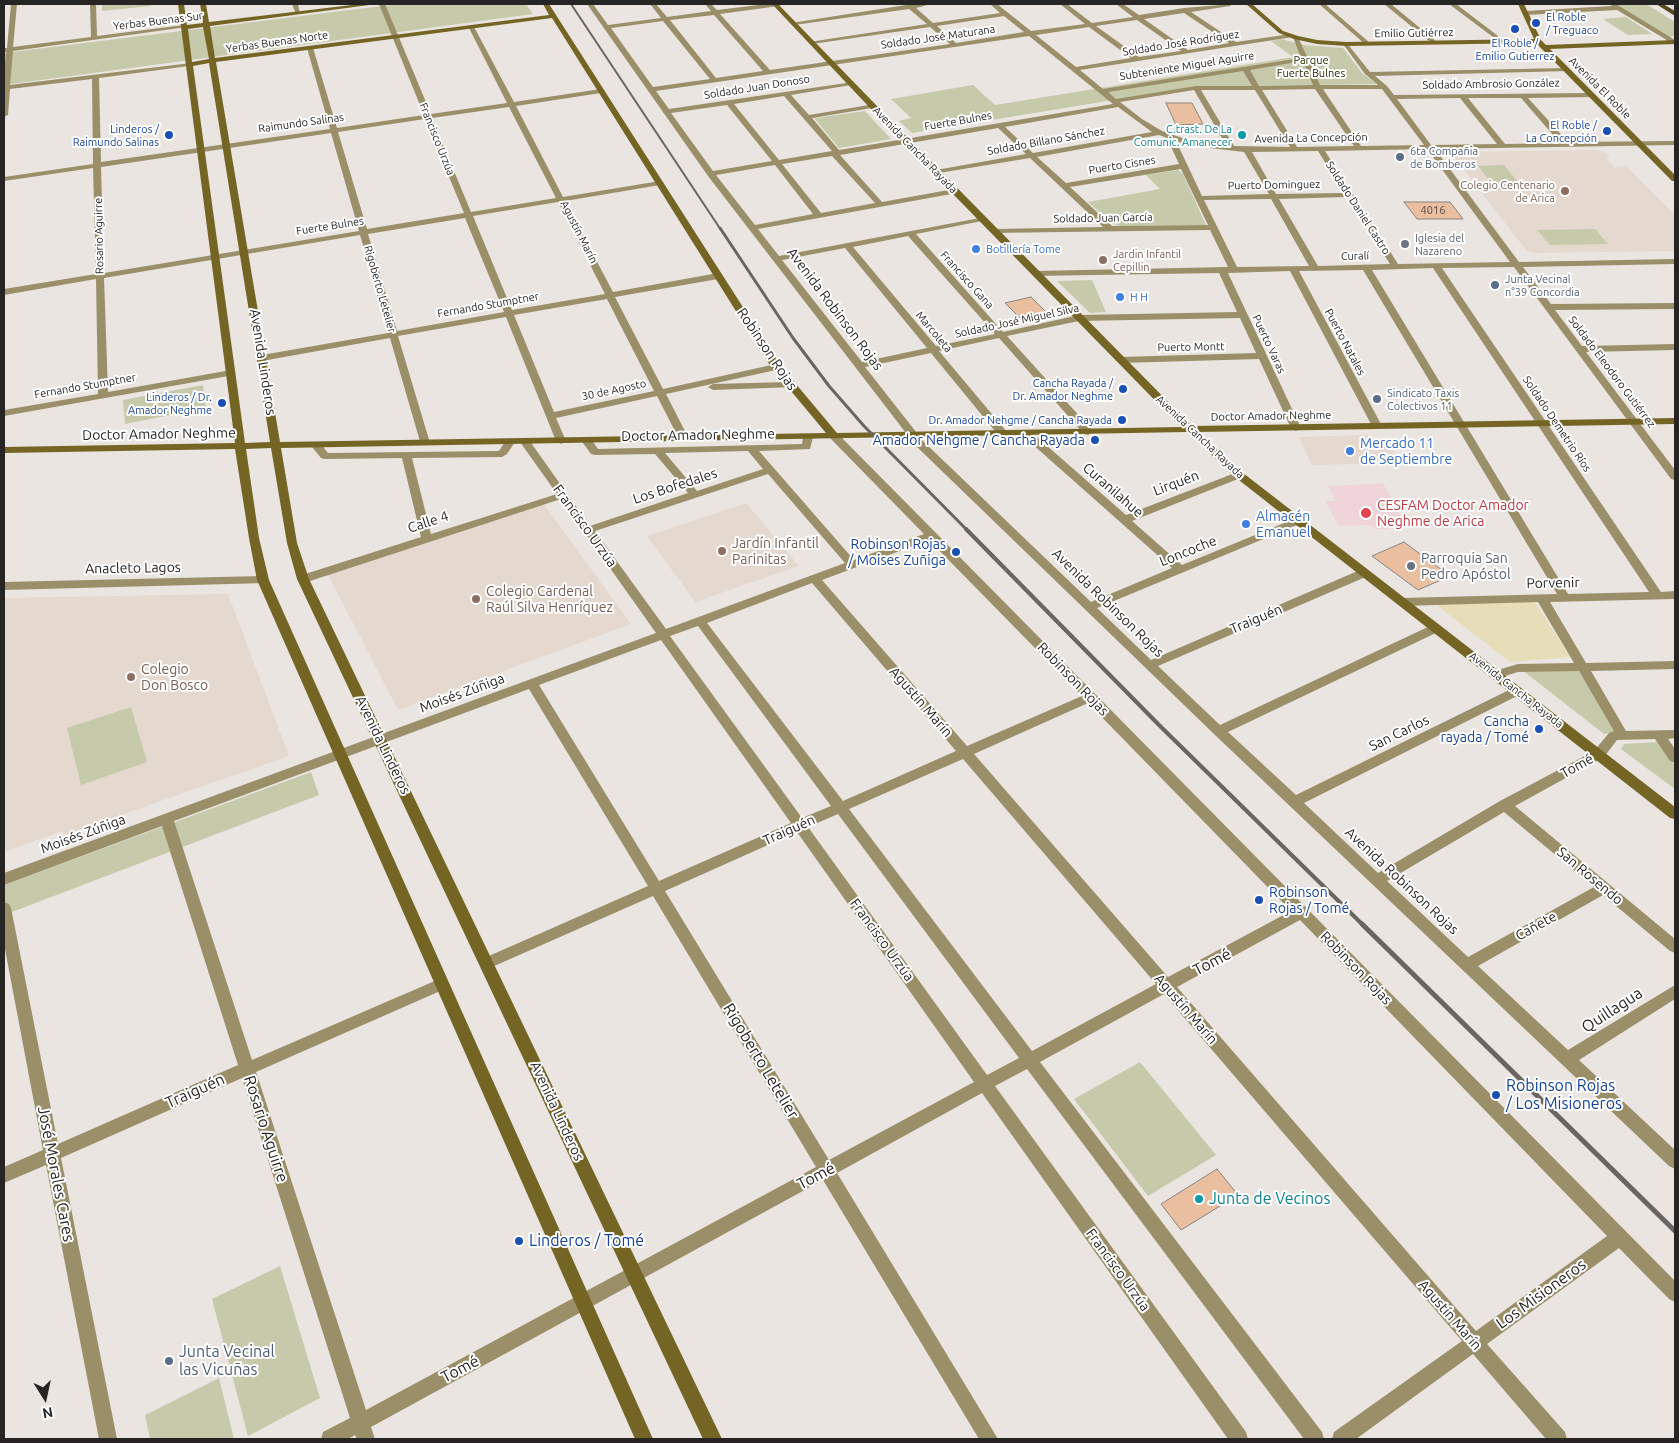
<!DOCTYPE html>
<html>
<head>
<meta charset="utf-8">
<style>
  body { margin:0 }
  #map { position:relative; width:1679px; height:1443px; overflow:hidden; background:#ebe5e1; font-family:Ubuntu,sans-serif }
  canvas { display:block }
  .frame { position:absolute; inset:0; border:5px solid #272523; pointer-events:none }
  .north { position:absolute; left:20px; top:1373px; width:50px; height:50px; -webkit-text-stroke:4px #fff; paint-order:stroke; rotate:170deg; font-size:14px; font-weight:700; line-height:20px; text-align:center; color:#272523 }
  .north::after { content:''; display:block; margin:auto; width:18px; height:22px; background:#272523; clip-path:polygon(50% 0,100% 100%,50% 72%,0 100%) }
</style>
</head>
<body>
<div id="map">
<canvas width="1679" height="1443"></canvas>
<div class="frame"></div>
<div class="north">N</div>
</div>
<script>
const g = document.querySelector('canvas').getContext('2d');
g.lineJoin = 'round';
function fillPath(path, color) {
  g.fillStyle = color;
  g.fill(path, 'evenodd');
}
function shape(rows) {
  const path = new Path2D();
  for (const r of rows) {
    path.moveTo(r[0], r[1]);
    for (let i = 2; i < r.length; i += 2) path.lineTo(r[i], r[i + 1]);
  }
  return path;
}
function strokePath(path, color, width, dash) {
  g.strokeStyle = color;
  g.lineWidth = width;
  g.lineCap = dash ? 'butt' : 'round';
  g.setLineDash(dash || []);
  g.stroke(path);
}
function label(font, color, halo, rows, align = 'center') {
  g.font = font + ' Ubuntu,sans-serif';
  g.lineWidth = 4;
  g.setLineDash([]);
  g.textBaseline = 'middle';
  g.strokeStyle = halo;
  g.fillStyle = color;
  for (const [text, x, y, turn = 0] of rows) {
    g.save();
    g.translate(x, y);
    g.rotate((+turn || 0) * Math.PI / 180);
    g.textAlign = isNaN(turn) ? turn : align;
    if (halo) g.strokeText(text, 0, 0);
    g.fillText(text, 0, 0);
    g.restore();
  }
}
fillPath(shape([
  [1597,150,1610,155,1606,159,1614,167,1626,166,1675,215,1675,251,1533,253,1526,250,1450,152],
  [1368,435,1370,439,1387,438,1400,463,1312,465,1299,437],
  [543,503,631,624,398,710,327,573],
  [746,503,799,566,695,602,647,536],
  [228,594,289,756,64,835,63,831,4,852,4,598]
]), '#e5d8cf');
fillPath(shape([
  [1383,483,1405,524,1387,525,1389,529,1374,529,1371,525,1338,526,1326,501,1336,501,1328,486]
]), '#efd5da');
fillPath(shape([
  [102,4,151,4,151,6,102,11],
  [398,4,526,4,533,14,4,85,4,53],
  [1616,4,1646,4,1675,22,1675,36,1668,37],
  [1626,17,1652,34,1628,35,1603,19],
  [1281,39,1304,45,1343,48,1362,73,1377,84,1193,87,912,133,899,121,911,118,891,99,973,85,995,105,1293,57,1271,41],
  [865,111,891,139,839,148,814,118],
  [1504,165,1524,189,1497,190,1478,166],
  [1178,170,1183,174,1206,225,1120,226,1113,224,1088,202,1160,189,1146,175],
  [1595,229,1608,244,1550,245,1537,230],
  [1092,280,1106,312,1090,313,1057,281],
  [203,385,206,408,125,424,123,400],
  [1576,667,1618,732,1604,734,1522,670],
  [131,707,147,762,81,785,67,728],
  [1657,742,1675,766,1675,789,1621,749,1624,744],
  [311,772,319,795,4,915,4,885],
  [1140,1062,1216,1155,1148,1196,1074,1099],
  [280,1266,320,1398,248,1436,212,1299],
  [219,1378,234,1439,150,1439,145,1415]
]), '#c6caaa');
fillPath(shape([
  [1534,601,1570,657,1510,662,1434,603]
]), '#e7ddb8');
const building = shape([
  [1166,103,1192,103,1203,124,1176,125,1166,103],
  [1404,202,1450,202,1463,219,1417,219,1404,202],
  [1031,297,1050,316,1024,322,1005,303,1031,297],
  [1404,542,1450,576,1418,590,1372,556,1404,542],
  [1217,1169,1238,1195,1181,1230,1161,1204,1217,1169]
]);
fillPath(building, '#eabf9f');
strokePath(building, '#898480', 1);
fillPath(shape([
  [11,4,17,4,13,47,91,37,90,4,96,4,97,36,184,25,187,27,13,51,10,85,191,63,192,64,189,66,99,78,101,162,330,129,307,48,310,46,313,48,337,128,424,115,379,4,385,4,431,114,507,103,468,26,473,25,514,102,601,89,605,91,601,93,516,106,563,197,660,181,664,183,660,185,565,201,613,292,718,273,722,276,718,279,615,297,663,389,776,364,781,367,776,370,666,394,689,439,688,441,680,441,679,439,657,396,556,418,566,441,561,444,556,441,506,317,398,336,430,443,429,445,421,445,390,338,262,361,257,358,262,355,388,333,360,235,104,278,108,392,231,370,236,373,234,375,4,416,4,410,98,394,96,279,4,295,4,289,96,274,93,168,4,181,4,177,93,164,92,79,10,89,8,115,4,117,4,79,6,52,4,52,4,48,7,48,11,4],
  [509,107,556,198,471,212,432,118,509,107],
  [425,119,464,213,367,229,338,132,425,119],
  [331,133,359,231,104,273,101,167,331,133],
  [558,202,605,294,512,310,473,216,558,202],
  [465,218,504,312,397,331,368,234,465,218],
  [607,299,654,391,554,412,514,315,607,299],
  [292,4,298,4,300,14,296,14,292,4],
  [587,4,593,4,608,25,661,18,650,4,656,4,667,17,711,11,705,4,711,4,717,10,767,4,782,4,779,6,720,14,770,70,950,44,930,27,812,44,809,42,927,24,909,9,794,25,791,23,906,5,905,4,931,4,916,8,933,23,1000,13,990,4,997,4,1031,31,1085,24,1060,4,1067,4,1092,23,1133,17,1116,4,1123,4,1139,15,1184,8,1233,4,1230,6,1191,12,1236,42,1291,34,1298,37,1320,85,1378,85,1365,74,1343,44,1346,42,1370,72,1567,68,1570,70,1569,71,1375,76,1387,86,1394,95,1591,93,1594,93,1594,97,1528,98,1568,142,1675,141,1675,145,1435,149,1519,262,1675,259,1675,264,1523,267,1551,304,1675,303,1675,309,1555,310,1582,346,1675,344,1675,350,1586,352,1675,470,1675,480,1671,479,1514,267,1442,268,1661,592,1675,591,1675,599,1550,602,1586,663,1675,661,1675,669,1591,671,1626,731,1675,730,1675,738,1668,739,1675,749,1675,763,1670,761,1655,739,1617,740,1604,757,1515,806,1675,939,1675,953,1670,951,1603,895,1478,966,1568,1050,1675,985,1675,999,1579,1060,1675,1150,1675,1169,1669,1166,1214,734,916,446,708,176,587,4],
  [1184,13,1229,43,1188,50,1144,19,1184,13],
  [714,15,763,71,716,78,670,20,714,15],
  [1004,16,1024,32,956,43,937,26,1004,16],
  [1137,20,1181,51,1139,57,1096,26,1137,20],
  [663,21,710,79,653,87,611,28,663,21],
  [1089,27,1131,58,1076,67,1036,35,1089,27],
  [1029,36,1113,104,839,150,812,118,872,108,875,108,875,104,809,115,791,95,851,85,853,84,853,82,669,109,656,91,1029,36],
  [1293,37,1301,58,1103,89,1080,70,1293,37],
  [1303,61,1313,85,1259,86,1250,70,1303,61],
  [1243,71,1252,86,1196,86,1116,99,1108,92,1243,71],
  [1315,89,1354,146,1297,147,1262,90,1315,89],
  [1323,89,1382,89,1424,145,1361,146,1323,89],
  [1194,90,1226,145,1194,142,1162,131,1142,119,1120,102,1194,90],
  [1201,90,1255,90,1290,147,1234,146,1201,90],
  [784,96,832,151,779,160,734,104,784,96],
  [1460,98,1497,144,1431,145,1397,99,1460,98],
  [1468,98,1521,98,1560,143,1505,144,1468,98],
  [727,105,772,161,713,171,671,113,727,105],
  [1118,107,1152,132,1033,153,1005,127,1118,107],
  [998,128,1026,154,936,170,932,172,933,174,1030,158,1103,227,994,229,991,229,991,233,1210,230,1228,267,1036,271,1033,272,1033,276,1219,273,1237,312,1079,315,1003,332,916,234,982,221,986,219,985,217,779,256,758,229,957,193,957,189,954,189,882,202,840,155,998,128],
  [1159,135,1167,138,1179,164,1066,183,1037,157,1159,135],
  [1176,141,1193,146,1244,152,1269,194,1202,196,1176,141],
  [1427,149,1510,262,1398,264,1325,151,1427,149],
  [1318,151,1344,193,1276,194,1252,152,1318,151],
  [832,156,875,203,821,213,782,164,832,156],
  [775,165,813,214,755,225,716,175,775,165],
  [1181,169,1208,225,1112,226,1070,187,1181,169],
  [1347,197,1390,264,1318,266,1279,199,1347,197],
  [1271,199,1309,266,1237,267,1204,200,1271,199],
  [908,236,995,334,936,346,853,247,908,236],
  [845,248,927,348,862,362,782,260,845,248],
  [1433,268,1649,592,1568,594,1372,270,1433,268],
  [1363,270,1557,594,1402,598,1396,602,1402,606,1538,602,1574,663,1518,664,1491,672,1489,675,1495,679,1518,672,1579,671,1614,731,1609,733,1594,751,1500,801,1378,873,1304,803,1521,694,1523,691,1521,688,1513,688,1296,795,1228,732,1440,631,1442,628,1440,625,1432,625,1220,725,1158,666,1368,576,1370,573,1368,570,1360,570,1151,660,1097,608,1302,523,1303,521,1302,519,1294,519,1182,565,1132,521,1243,477,1244,475,1243,473,1235,473,1126,515,1030,431,1022,431,1022,435,1172,568,1091,602,924,442,865,367,931,353,999,436,1003,437,1008,434,1007,432,939,351,999,338,1084,434,1088,435,1093,432,1092,430,1007,336,1079,321,1240,318,1256,353,1120,357,1115,360,1120,363,1259,359,1291,428,1296,431,1301,428,1228,273,1290,271,1372,426,1377,429,1382,426,1299,271,1363,270],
  [1504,812,1594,887,1468,957,1387,881,1504,812],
  [1319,4,1325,4,1370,43,1370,45,1366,45,1319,4],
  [1384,4,1391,4,1437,42,1437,44,1433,44,1384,4],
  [1449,4,1456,4,1506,42,1501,43,1449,4],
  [1609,4,1616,4,1675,40,1675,45,1617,10,1525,15,1522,13,1525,11,1612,6,1609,4],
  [790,382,795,385,793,387,713,390,708,387,713,384,790,382],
  [808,434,813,437,810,449,759,451,854,560,924,534,831,439,830,437,835,434,839,435,936,533,1675,1281,1675,1302,1669,1299,1619,1248,1487,1344,1565,1432,1567,1439,1546,1439,1473,1354,1356,1439,1332,1439,1334,1432,1462,1341,1164,994,1040,1062,1322,1432,1324,1439,1304,1439,1027,1069,995,1086,1246,1432,1248,1439,1228,1439,982,1093,837,1173,998,1439,979,1439,823,1180,371,1427,375,1439,357,1439,355,1435,348,1439,321,1439,323,1432,350,1418,242,1078,61,1158,117,1439,99,1439,46,1165,4,1183,4,1167,43,1150,4,944,4,902,9,904,11,908,58,1144,238,1065,162,826,4,885,4,873,656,633,561,499,307,582,299,582,297,579,299,576,421,537,402,458,325,459,321,458,312,447,312,443,320,443,328,453,499,451,506,440,514,440,515,442,507,454,502,457,412,458,431,534,557,494,520,442,521,440,529,440,590,526,688,493,655,454,595,455,591,454,583,443,583,439,591,439,598,449,802,444,803,437,808,434],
  [748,451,763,469,697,491,665,453,748,451],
  [768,474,845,563,666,629,595,531,768,474],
  [929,540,1082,696,967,746,822,580,929,540],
  [812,583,956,751,843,801,707,623,812,583],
  [698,626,831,806,802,818,670,636,698,626],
  [661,640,791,823,659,881,539,685,661,640],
  [529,689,648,886,482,959,480,963,482,967,487,969,492,967,653,896,816,1167,366,1410,256,1072,447,988,449,984,447,980,442,978,437,980,252,1060,174,821,529,689],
  [1088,703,1291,911,1168,977,974,754,1088,703],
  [963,759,1156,984,1032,1051,849,809,963,759],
  [838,814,1019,1058,987,1075,808,827,838,814],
  [797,832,974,1082,829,1160,665,891,797,832],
  [1300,920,1607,1236,1476,1331,1177,987,1300,920],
  [263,576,269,580,267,583,4,590,4,582,263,576]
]), '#9a8f68');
fillPath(shape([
  [178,4,184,4,187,25,203,23,200,4,206,4,209,22,360,4,377,4,210,26,215,58,549,15,543,4,549,4,780,365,837,433,1181,427,903,143,772,4,778,4,909,139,1192,426,1675,418,1675,424,1198,432,1243,473,1675,807,1675,819,1670,818,1235,477,1187,432,281,448,297,543,309,579,722,1439,703,1439,297,579,287,543,271,448,246,449,259,538,269,580,653,1439,635,1439,257,580,249,538,235,449,4,453,4,447,235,443,178,4],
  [552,18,771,367,826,433,280,442,216,62,552,18],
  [203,27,209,59,192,62,188,29,203,27],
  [209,63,270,442,245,443,193,66,209,63],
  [1246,4,1252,4,1283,31,1298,36,1317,40,1346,42,1534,39,1518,4,1524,4,1541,40,1546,45,1675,40,1675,44,1550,49,1675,175,1675,181,1672,181,1536,43,1346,46,1317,44,1294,39,1279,33,1246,4]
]), '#756525');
fillPath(shape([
  [1656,4,1663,4,1675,11,1675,16,1656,4]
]), '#54481c');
strokePath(shape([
  [571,4,721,230]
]), '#686562', 2);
strokePath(shape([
  [720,228,793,338,829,386,864,426,967,530]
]), '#686562', 3);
strokePath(shape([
  [966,529,1160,726,1363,925]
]), '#686562', 4);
strokePath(shape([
  [1362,924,1675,1231]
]), '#686562', 5);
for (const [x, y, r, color] of [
  [1536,23,5,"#1a4fb4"],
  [1515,29,5,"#1a4fb4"],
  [1607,131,5,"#1a4fb4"],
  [169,135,5,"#1a4fb4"],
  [1242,135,5,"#0f9aa8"],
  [1400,157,5,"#5c6f8a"],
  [1565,191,5,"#8d6e63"],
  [1405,244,5,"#6b7280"],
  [976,249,5,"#3f7fe0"],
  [1103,260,5,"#8d6e63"],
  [1495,285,5,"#5c6f8a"],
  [1120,297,5,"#3f7fe0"],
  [1123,389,5,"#1a4fb4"],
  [1377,399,5,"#5c6f8a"],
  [222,403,5,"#1a4fb4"],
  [1122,420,5,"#1a4fb4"],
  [1095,440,5,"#1a4fb4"],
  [1350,451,5,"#3f7fe0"],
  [1366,513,6,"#e0444e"],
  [1246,524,5,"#3f7fe0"],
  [722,551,5,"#8d6e63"],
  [956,552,5,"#1a4fb4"],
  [1411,566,5,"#6b7280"],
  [476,599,5,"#8d6e63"],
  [131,677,5,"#8d6e63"],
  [1539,729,5,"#1a4fb4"],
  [1259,900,5,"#1a4fb4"],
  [1496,1095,5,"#1a4fb4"],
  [1199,1199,5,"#0f9aa8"],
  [519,1241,5,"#1a4fb4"],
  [169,1361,5,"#5c6f8a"]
]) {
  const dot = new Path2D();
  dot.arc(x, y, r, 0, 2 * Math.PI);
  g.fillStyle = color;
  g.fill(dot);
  strokePath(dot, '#fff', 2);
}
label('11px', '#164399', '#fff', [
  ["El Roble",1546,17,"left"],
  ["/ Treguaco",1546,30,"left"],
  ["El Roble /",1515,43,"center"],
  ["Emilio Gutierrez",1515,56,"center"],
  ["El Roble /",1597,125],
  ["La Concepción",1597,138],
  ["Linderos /",159,129],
  ["Raimundo Salinas",159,142],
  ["Cancha Rayada /",1113,383],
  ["Dr. Amador Neghme",1113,396],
  ["Linderos / Dr.",212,397],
  ["Amador Neghme",212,410],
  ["Dr. Amador Nehgme / Cancha Rayada",1112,420]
], 'right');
label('11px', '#272523', '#fff', [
  ["Yerbas Buenas Sur",158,21,-7],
  ["Emilio Gutiérrez",1414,33,-1],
  ["Soldado José Maturana",938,37,-8],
  ["Yerbas Buenas Norte",277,42,-8],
  ["Soldado José Rodríguez",1181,43,-9],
  ["Subteniente Miguel Aguirre",1187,66,-9],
  ["Soldado Ambrosio González",1491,84,-1],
  ["Soldado Juan Donoso",757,87,-9],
  ["Avenida El Roble",1600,88,45],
  ["Fuerte Bulnes",958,121,-10],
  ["Raimundo Salinas",301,123,-8],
  ["Avenida La Concepción",1311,138,-1],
  ["Francisco Urzúa",437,139,68],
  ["Soldado Billano Sánchez",1046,141,-10],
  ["Avenida Cancha Rayada",915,150,46],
  ["Puerto Cisnes",1122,165,-9],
  ["Puerto Dominguez",1274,185,-1],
  ["Soldado Daniel Castro",1358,208,57],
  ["Soldado Juan García",1103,218,-1],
  ["Fuerte Bulnes",330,226,-9],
  ["Agustín Marín",579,232,63],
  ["Rosario Aguirre",99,236,-91],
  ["Curalí",1355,256,-1],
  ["Francisco Gana",967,280,48],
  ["Rigoberto Letelier",380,289,74],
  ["Fernando Stumptner",488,305,-10],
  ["Soldado José Miguel Silva",1017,321,-12],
  ["Marcoleta",934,332,50],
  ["Puerto Natales",1345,342,62],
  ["Puerto Varas",1269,344,65],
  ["Puerto Montt",1191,347,-1],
  ["Soldado Eleodoro Gutiérrez",1612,372,53],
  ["Fernando Stumptner",85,386,-10],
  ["30 de Agosto",614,390,-12],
  ["Doctor Amador Neghme",1271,416,-1],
  ["Soldado Demetrio Ríos",1557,424,56],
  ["Avenida Cancha Rayada",1200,437,43],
  ["Avenida Cancha Rayada",1516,690,38]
]);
label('11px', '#292c05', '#fff', [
  ["Parque",1311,60],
  ["Fuerte Bulnes",1311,73]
]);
label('11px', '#0d838f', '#fff', [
  ["C.trast. De La",1232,129],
  ["Comunic. Amanecer",1232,142]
], 'right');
label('11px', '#4e5e75', '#fff', [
  ["6ta Compañia",1410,151],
  ["de Bomberos",1410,164],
  ["Junta Vecinal",1505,279],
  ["n°39 Concordia",1505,292],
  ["Sindicato Taxis",1387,393],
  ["Colectivos 11",1387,406]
], 'left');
label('11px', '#785e54', '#fff', [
  ["Colegio Centenario",1555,185],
  ["de Arica",1555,198],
  ["Jardin Infantil",1113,254,"left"],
  ["Cepillin",1113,267,"left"]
], 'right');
label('11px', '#584c42', null, [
  ["4016",1433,210]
]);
label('11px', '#5b616d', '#fff', [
  ["Iglesia del",1415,238],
  ["Nazareno",1415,251]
], 'left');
label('11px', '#366cbe', '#fff', [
  ["Botillería Tome",986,249],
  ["H H",1130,297]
], 'left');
label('14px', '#272523', '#fff', [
  ["Avenida Robinson Rojas",835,309,53],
  ["Robinson Rojas",767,349,56],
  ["Avenida Linderos",263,362,81],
  ["Doctor Amador Neghme",159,434,-1],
  ["Doctor Amador Neghme",698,435,-1],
  ["Lirquén",1176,483,-21],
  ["Los Bofedales",675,486,-18],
  ["Curanilahue",1113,490,41],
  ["Calle 4",428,522,-18],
  ["Francisco Urzúa",585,526,54],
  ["Loncoche",1188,551,-22],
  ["Anacleto Lagos",133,568,-1],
  ["Porvenir",1553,583,-1],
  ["Avenida Robinson Rojas",1108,603,44],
  ["Traiguén",1256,619,-23],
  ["Robinson Rojas",1073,679,46],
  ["Moisés Zúñiga",462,693,-20],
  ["Agustín Marín",921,702,49],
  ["San Carlos",1399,733,-26],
  ["Avenida Linderos",383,745,64],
  ["Tomé",1577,766,-29],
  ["Traiguén",789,830,-24],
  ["Moisés Zúñiga",83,834,-20],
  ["San Rosendo",1590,876,40],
  ["Avenida Robinson Rojas",1402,881,43],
  ["Cañete",1536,926,-29],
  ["Francisco Urzúa",882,940,54],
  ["Robinson Rojas",1356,968,46],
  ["Agustín Marín",1186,1009,49],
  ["Avenida Linderos",557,1111,65],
  ["Francisco Urzúa",1118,1270,54],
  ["Agustín Marín",1450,1315,49]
]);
label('14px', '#164399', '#fff', [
  ["Amador Nehgme / Cancha Rayada",1085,440],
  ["Robinson Rojas",946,544],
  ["/ Moises Zuñiga",946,560],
  ["Cancha",1529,721],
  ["rayada / Tomé",1529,737],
  ["Robinson",1269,892,"left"],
  ["Rojas / Tomé",1269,908,"left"]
], 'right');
label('14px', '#366cbe', '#fff', [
  ["Mercado 11",1360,443],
  ["de Septiembre",1360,459],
  ["Almacén",1256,516],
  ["Emanuel",1256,532]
], 'left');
label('14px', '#be3a42', '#fff', [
  ["CESFAM Doctor Amador",1377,505],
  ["Neghme de Arica",1377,521]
], 'left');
label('14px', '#785e54', '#fff', [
  ["Jardín Infantil",732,543],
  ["Parinitas",732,559],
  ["Colegio Cardenal",486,591],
  ["Raúl Silva Henríquez",486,607],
  ["Colegio",141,669],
  ["Don Bosco",141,685]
], 'left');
label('14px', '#5b616d', '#fff', [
  ["Parroquia San",1421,558],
  ["Pedro Apóstol",1421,574]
], 'left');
label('16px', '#272523', '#fff', [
  ["Tomé",1212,962,-28],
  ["Quillagua",1612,1010,-33],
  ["Rigoberto Letelier",761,1061,59],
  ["Traiguén",195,1091,-24],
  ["Rosario Aguirre",266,1129,72],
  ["José Morales Cares",56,1174,79],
  ["Tomé",816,1176,-28],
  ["Los Misioneros",1541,1294,-36],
  ["Tomé",460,1369,-28]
]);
label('16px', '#164399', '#fff', [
  ["Robinson Rojas",1506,1086],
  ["/ Los Misioneros",1506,1104],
  ["Linderos / Tomé",529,1241]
], 'left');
label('16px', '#0d838f', '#fff', [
  ["Junta de Vecinos",1209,1199]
], 'left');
label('16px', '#4e5e75', '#fff', [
  ["Junta Vecinal",179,1352],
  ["las Vicuñas",179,1370]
], 'left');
</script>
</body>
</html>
